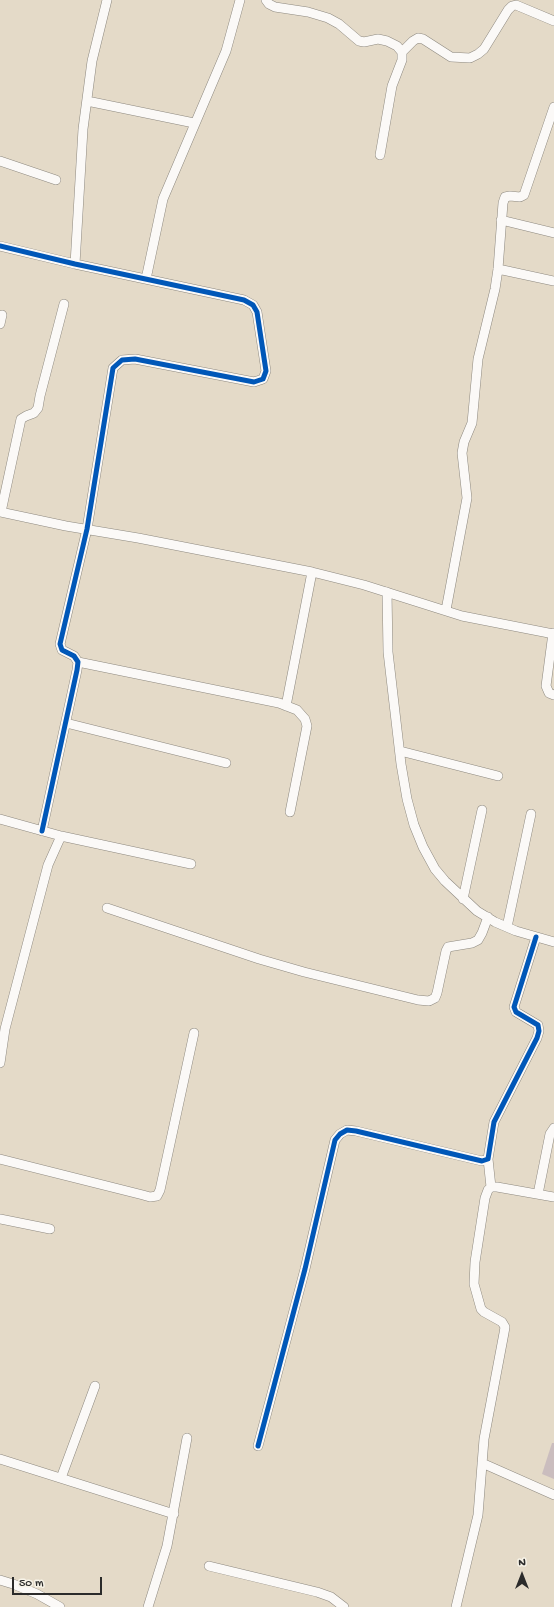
<!DOCTYPE html>
<html>
<head>
<meta charset="utf-8">
<style>
  body { margin:0 }
  #map { position:relative; width:554px; height:1607px; overflow:hidden; background:#e4dac8; font-family:"Gochi Hand",sans-serif }
  canvas { display:block }
  .north { position:absolute; left:502px; top:1555px; width:40px; height:40px; -webkit-text-stroke:3px #f7f3e8; paint-order:stroke; rotate:0deg; font-size:11px; font-weight:700; line-height:16px; text-align:center; color:#2b2b2b }
  .north::after { content:''; display:block; margin:auto; width:14px; height:18px; background:#2b2b2b; clip-path:polygon(50% 0,100% 100%,50% 72%,0 100%) }
  .scale { position:absolute; left:12px; top:1577px; width:90px; height:18px; box-sizing:border-box; border:2px solid #2b2b2b; border-top:0; padding-left:5px; font-size:12px; line-height:14px; white-space:nowrap; color:#2b2b2b; -webkit-text-stroke:3px #f7f3e8; paint-order:stroke }
</style>
</head>
<body>
<div id="map">
<canvas width="554" height="1607"></canvas>
<div class="north">N</div>
<div class="scale">50 m</div>
</div>
<script>
const g = document.querySelector('canvas').getContext('2d');
g.lineJoin = 'round';
function fillPath(path, color) {
  g.fillStyle = color;
  g.fill(path, 'evenodd');
}
function shape(rows) {
  const path = new Path2D();
  for (const r of rows) {
    path.moveTo(r[0], r[1]);
    for (let i = 2; i < r.length; i += 2) path.lineTo(r[i], r[i + 1]);
  }
  return path;
}
function strokePath(path, color, width, dash) {
  g.strokeStyle = color;
  g.lineWidth = width;
  g.lineCap = dash ? 'butt' : 'round';
  g.setLineDash(dash || []);
  g.stroke(path);
}
fillPath(shape([
  [552,1443,554,1443,554,1479,542,1474]
]), '#cabdbe');
const minor = shape([
  [266,0,269,4,275,7,308,12,328,18,339,24,359,41,364,42,378,39,387,41,397,46,402,52,402,60,392,86,380,155],
  [402,52,413,41,418,38,423,39,451,57,470,58,478,54,484,49,508,10,512,6,516,5,554,21],
  [87,101,194,123],
  [0,161,56,180],
  [501,220,554,233],
  [0,246,75,264,244,300,253,305,257,312,266,371,263,379,254,382,135,359,122,360,113,368,87,529,60,644,62,650,74,656,78,662,77,670,42,831],
  [75,264,83,129,92,61,107,0],
  [498,269,554,281],
  [146,279,163,199,226,51,240,0],
  [0,324,2,315],
  [0,512,66,526,138,538,312,572,364,585,462,616,554,634],
  [1,512,21,419,26,416,34,413,38,408,40,396,64,304],
  [387,592,388,652,401,764,407,799,414,825,423,847,435,869,445,881,477,911,495,922,516,931,554,942],
  [446,610,467,498,462,453,464,442,472,423,478,359,495,289,498,269,503,203,505,197,510,196,520,197,524,195,554,107],
  [553,633,546,686,549,693,554,695],
  [78,662,279,703,297,710,305,719,307,726,290,812],
  [286,706,312,572],
  [66,723,226,763],
  [400,751,498,776],
  [0,819,61,836,191,864],
  [463,899,482,810],
  [107,908,259,959,304,972,418,1000,429,1001,435,998,437,993,446,951,448,947,472,943,478,940,482,933,488,917],
  [507,927,531,814],
  [0,1063,5,1029,48,865,61,836],
  [0,1159,143,1195,150,1197,157,1196,160,1190,194,1033],
  [488,1159,491,1187],
  [538,1194,550,1134,554,1128],
  [0,1219,50,1229],
  [258,1446,305,1269,335,1140,340,1134,347,1130,356,1131,482,1161,488,1159,494,1122,537,1038,539,1031,538,1025,516,1012,514,1007,536,937],
  [0,1459,174,1514],
  [482,1463,554,1495],
  [61,1478,95,1386],
  [209,1566,317,1592,331,1597,344,1607],
  [0,1580,13,1584,37,1594,60,1607],
  [148,1607,167,1546,187,1438],
  [456,1607,478,1515,484,1439,504,1333,505,1327,502,1322,484,1312,481,1309,474,1284,475,1262,485,1198,488,1190,491,1187,497,1187,554,1197]
]);
strokePath(minor, '#8d887f', 10);
strokePath(minor, '#fbf9f7', 9);
strokePath(shape([
  [0,246,75,264,244,300,253,305,257,312,266,371,263,379,254,382,135,359,122,360,113,368,87,529,60,644,62,650,74,656,78,662,77,670,42,831],
  [258,1446,305,1269,335,1140,340,1134,347,1130,356,1131,482,1161,488,1159,494,1122,537,1038,539,1031,538,1025,516,1012,514,1007,536,937]
]), '#0057b8', 5);
</script>
</body>
</html>
